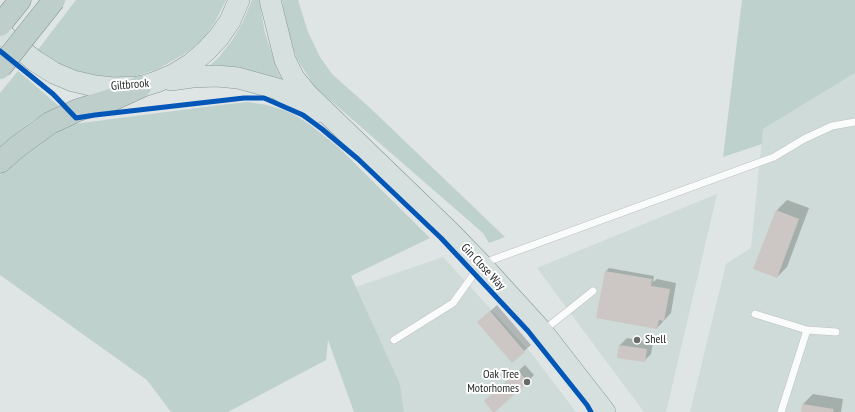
<!DOCTYPE html>
<html>
<head>
<meta charset="utf-8">
<style>
  body { margin:0 }
  canvas { display:block; background:#dfe4e4 }
</style>
</head>
<body>
<canvas width="855" height="412"></canvas>
<script>
const g = document.querySelector('canvas').getContext('2d');
g.lineJoin = 'round';
function fillPath(path, color) {
  g.fillStyle = color;
  g.fill(path, 'evenodd');
}
function shape(rows) {
  const path = new Path2D();
  for (const r of rows) {
    path.moveTo(r[0], r[1]);
    for (let i = 2; i < r.length; i += 2) path.lineTo(r[i], r[i + 1]);
  }
  return path;
}
function strokePath(path, color, width, dash) {
  g.strokeStyle = color;
  g.lineWidth = width;
  g.lineCap = dash ? 'butt' : 'round';
  g.setLineDash(dash || []);
  g.stroke(path);
}
function label(font, color, halo, rows, align = 'center') {
  g.font = font + ' "PT Sans Narrow",sans-serif';
  g.lineWidth = 4;
  g.setLineDash([]);
  g.textBaseline = 'middle';
  g.strokeStyle = halo;
  g.fillStyle = color;
  for (const [text, x, y, turn = 0] of rows) {
    g.save();
    g.translate(x, y);
    g.rotate((+turn || 0) * Math.PI / 180);
    g.textAlign = isNaN(turn) ? turn : align;
    if (halo) g.strokeText(text, 0, 0);
    g.fillText(text, 0, 0);
    g.restore();
  }
}
fillPath(shape([
  [855,73,855,412,690,412,726,264,751,248,763,129],
  [717,194,666,412,644,412,537,268],
  [443,257,531,353,576,412,404,412,400,384,356,287]
]), '#cedbd8');
fillPath(shape([
  [76,0,226,0,215,22,203,40,186,53,158,69,136,76,112,78,78,73,57,64,37,51],
  [252,0,259,0,265,33,277,69,283,82,208,67,219,57,233,39,242,24],
  [282,0,298,0,308,32,320,57,332,74,368,106,505,237,489,243,483,233,315,87,297,59,286,27],
  [742,0,855,0,855,73,763,129,762,144,723,157],
  [18,71,59,106,32,121,4,144,0,148,0,93],
  [248,102,267,105,284,110,295,115,309,124,338,147,430,238,351,276,400,384,404,412,354,412,328,340,326,360,228,412,171,412,147,380,0,275,0,175,13,161,58,126,220,105]
]), '#bfd1cd');
fillPath(shape([
  [787,200,809,208,787,267,777,277,777,210],
  [609,268,654,276,653,282,657,279,676,283,671,313,657,328,606,271],
  [497,305,531,345,524,351,485,316],
  [627,338,653,343,651,354,644,361,618,357,620,345],
  [525,365,534,375,527,382,492,394],
  [813,394,843,399,841,412,802,412,803,404]
]), '#0003');
fillPath(shape([
  [776,210,799,219,777,278,753,269],
  [605,271,652,279,651,286,670,289,664,321,659,320,657,329,596,318],
  [490,311,525,352,512,363,477,322],
  [619,345,647,349,645,362,617,358],
  [518,371,528,382,495,412,493,412,484,401],
  [802,404,834,409,833,412,801,412]
]), '#ccc7c5');
const lane = shape([
  [755,314,807,330,781,412],
  [544,330,593,291],
  [807,330,836,332],
  [394,340,453,303,481,264,774,157,804,139,832,126,855,122]
]);
const primary = shape([
  [270,0,285,60,294,78,307,94,451,233,481,264,542,331,605,412],
  [0,32,35,61,54,73,73,81,95,86,113,88,140,87,156,82,173,75,191,64,206,51,219,37,230,21,239,0],
  [171,80,192,77,217,76,238,78,278,89,315,113]
]);
const highway = shape([
  [0,25,20,0],
  [0,162,17,147,50,123,78,110,114,99,140,87]
]);
strokePath(lane, '#bfc2c2', 8);
strokePath(primary, '#869a98', 22);
strokePath(highway, '#869a98', 23);
strokePath(lane, '#fafbfb', 7);
strokePath(primary, '#d6e0df', 21);
strokePath(highway, '#bdcecb', 22);
const highwayBridge = shape([
  [0,68,54,0]
]);
strokePath(highwayBridge, '#869a98', 23, []);
strokePath(highwayBridge, '#bdcecb', 22);
strokePath(shape([
  [0,51,53,94,76,118,95,115,244,98,264,98,303,115,322,129,358,159,441,238,528,331,587,405,591,412]
]), '#0057b8', 5);
for (const [x, y, r, color] of [
  [637,340,4,"#676b6a"],
  [527,382,4,"#676b6a"]
]) {
  const dot = new Path2D();
  dot.arc(x, y, r, 0, 2 * Math.PI);
  g.fillStyle = color;
  g.fill(dot);
  strokePath(dot, '#fff', 1.5);
}
label('12px', '#262a29', '#fff', [
  ["Giltbrook",130,85,-5],
  ["Gin Close Way",483,267,47]
]);
label('12px', '#262a29', '#fff', [
  ["Shell",645,340],
  ["Oak Tree",519,375,"right"],
  ["Motorhomes",519,389,"right"]
], 'left');
</script>
</body>
</html>
